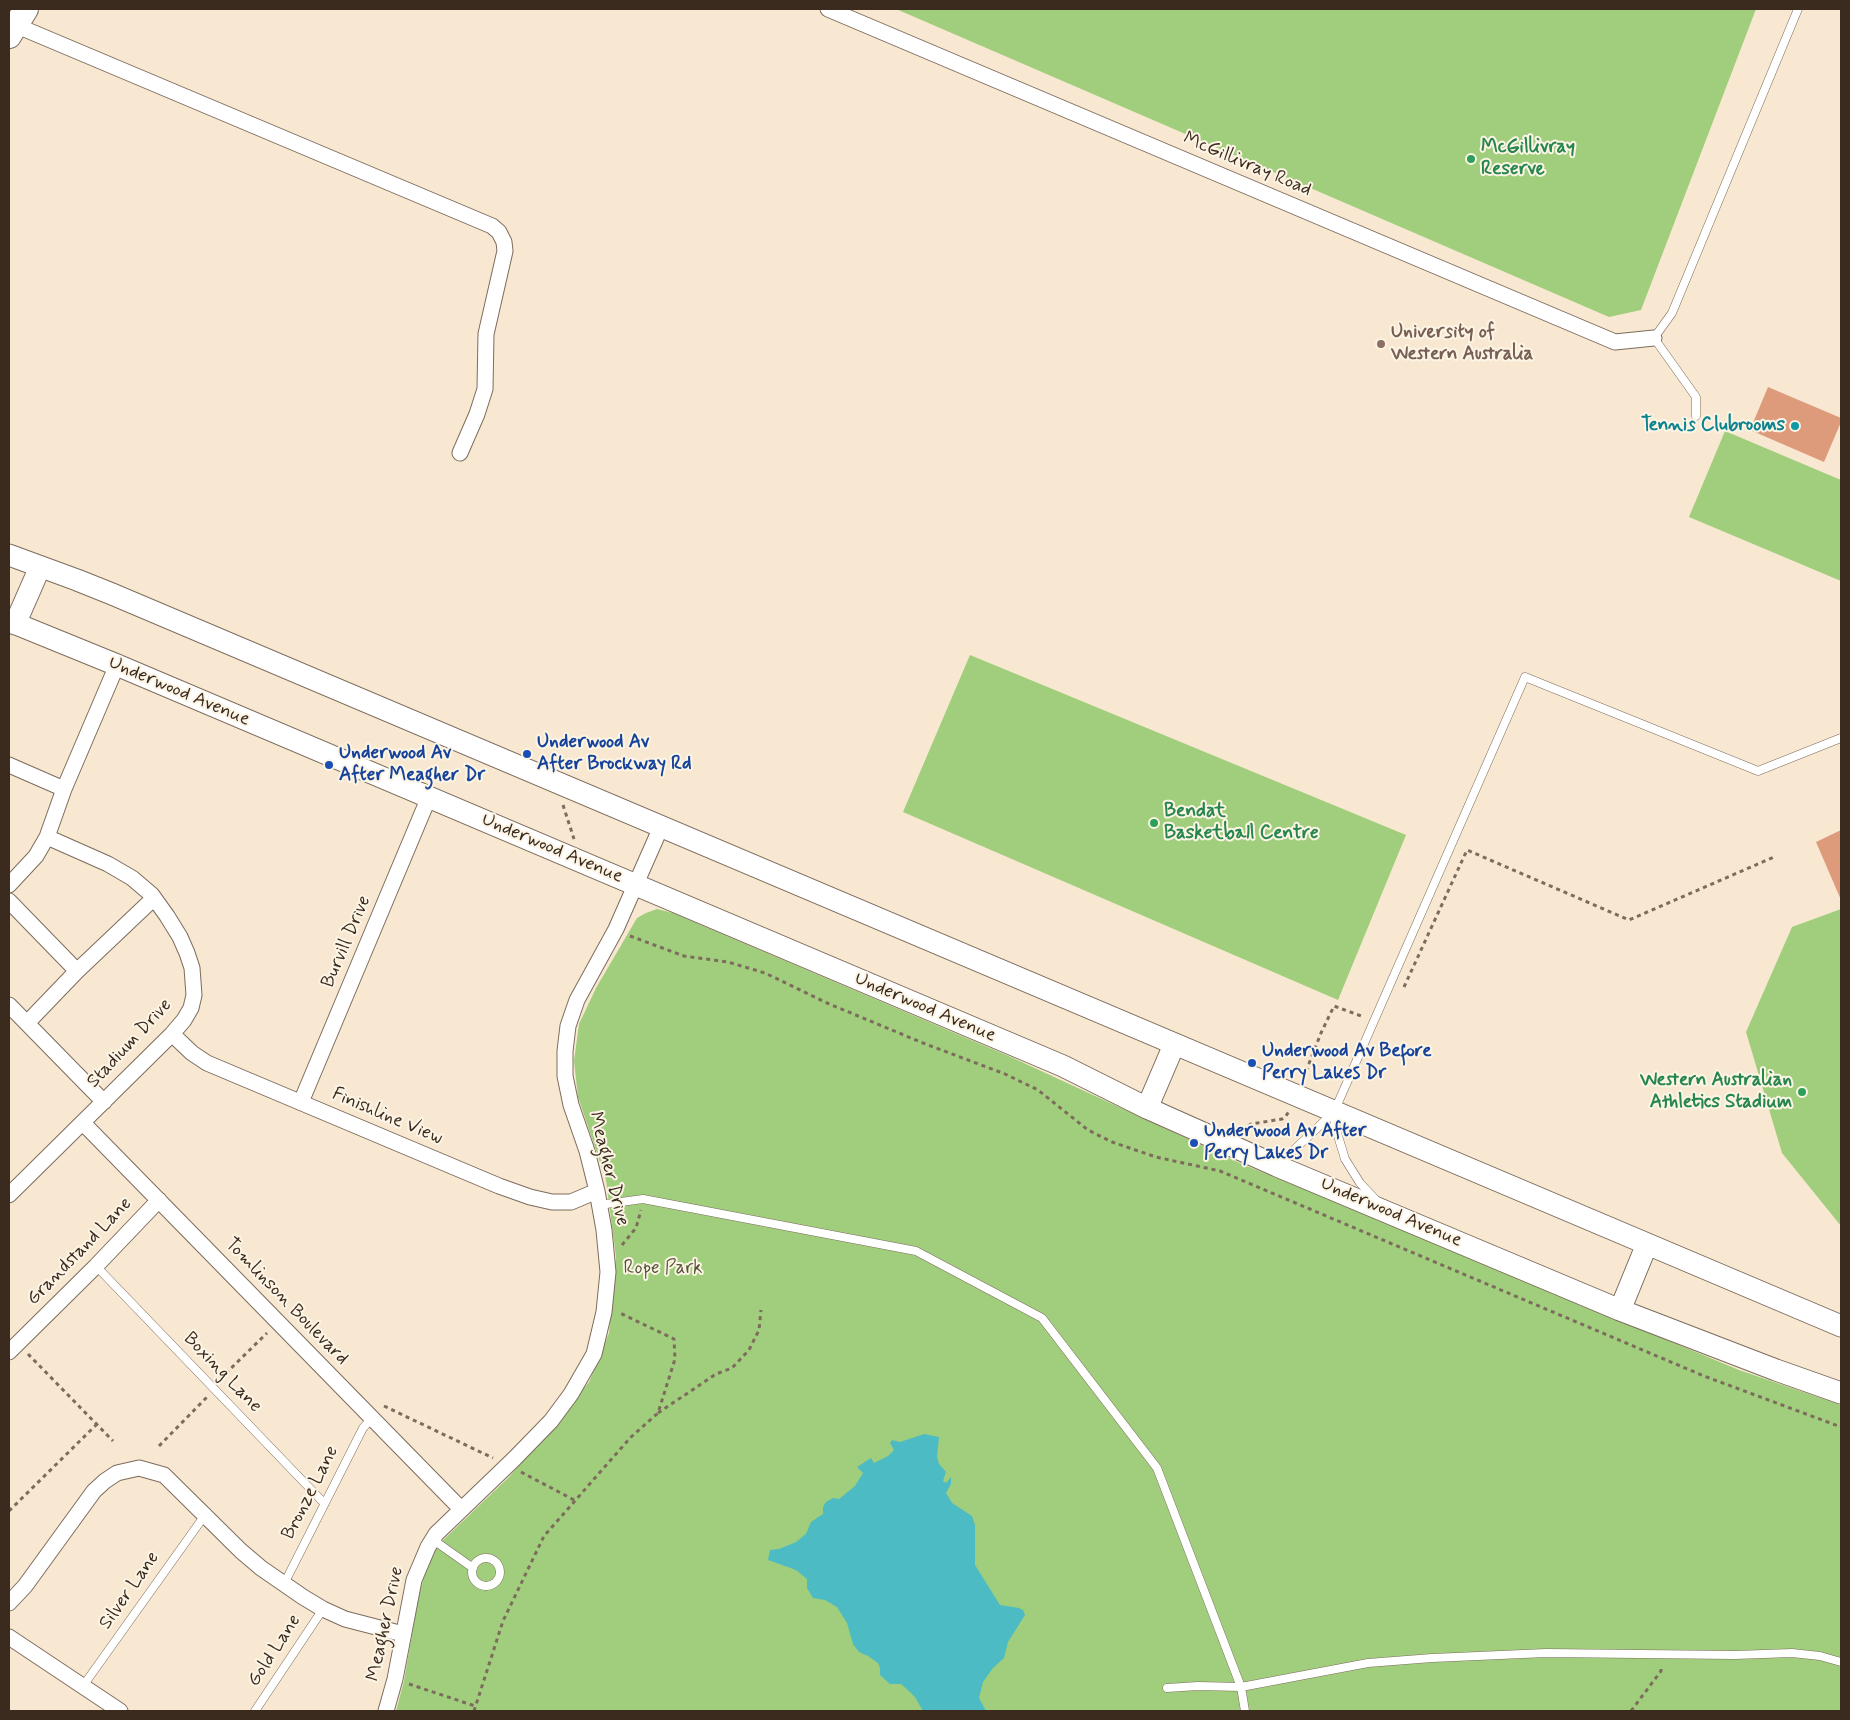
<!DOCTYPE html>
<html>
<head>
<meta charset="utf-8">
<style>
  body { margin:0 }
  #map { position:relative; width:1850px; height:1720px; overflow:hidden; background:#f8e8d1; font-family:Mynerve,sans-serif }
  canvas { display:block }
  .frame { position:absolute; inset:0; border:10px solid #3b2a1e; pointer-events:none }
</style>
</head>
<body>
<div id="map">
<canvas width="1850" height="1720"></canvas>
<div class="frame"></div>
</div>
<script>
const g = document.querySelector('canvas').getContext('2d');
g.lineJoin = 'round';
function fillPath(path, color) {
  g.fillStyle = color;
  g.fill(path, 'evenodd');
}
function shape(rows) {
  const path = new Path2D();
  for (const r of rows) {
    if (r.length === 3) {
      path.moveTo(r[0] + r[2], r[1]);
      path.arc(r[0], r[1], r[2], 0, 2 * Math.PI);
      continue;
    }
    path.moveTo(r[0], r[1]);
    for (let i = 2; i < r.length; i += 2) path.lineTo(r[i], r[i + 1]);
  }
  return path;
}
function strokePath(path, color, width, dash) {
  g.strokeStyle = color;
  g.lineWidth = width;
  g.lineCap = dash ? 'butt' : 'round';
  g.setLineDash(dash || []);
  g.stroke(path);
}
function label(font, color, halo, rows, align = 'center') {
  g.font = font + ' Mynerve,sans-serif';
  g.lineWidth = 4;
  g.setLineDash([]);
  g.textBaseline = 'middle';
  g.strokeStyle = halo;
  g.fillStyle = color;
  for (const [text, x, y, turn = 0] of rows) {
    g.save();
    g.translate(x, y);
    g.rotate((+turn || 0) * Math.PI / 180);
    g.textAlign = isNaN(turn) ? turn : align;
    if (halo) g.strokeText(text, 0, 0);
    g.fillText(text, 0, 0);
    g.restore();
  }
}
fillPath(shape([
  [896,9,1756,9,1641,310,1609,317],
  [1725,431,1841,480,1841,581,1689,517],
  [970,655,1406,835,1338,1000,903,812],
  [657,909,673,913,1011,1057,1242,1164,1380,1220,1739,1370,1841,1405,1841,1711,396,1711,404,1681,419,1594,427,1567,438,1545,509,1477,589,1382,609,1333,616,1257,606,1180,578,1097,574,1061,579,1024,596,988,637,918,646,913],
  [1841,909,1841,1226,1782,1153,1746,1032,1792,927]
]), '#a0ce7c');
fillPath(shape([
  [924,1434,939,1437,937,1457,939,1464,946,1472,943,1481,946,1483,951,1477,951,1484,946,1493,952,1503,972,1516,975,1525,975,1565,1000,1605,1019,1608,1023,1610,1025,1615,1008,1642,1004,1658,993,1668,983,1682,979,1698,986,1711,923,1711,915,1697,910,1692,901,1684,890,1684,880,1675,880,1668,878,1663,868,1656,859,1652,853,1644,847,1623,837,1607,825,1600,813,1598,807,1588,807,1579,796,1570,768,1560,770,1550,779,1549,796,1542,806,1534,811,1522,823,1514,823,1507,826,1502,833,1498,839,1499,855,1486,863,1473,857,1467,871,1458,874,1463,888,1456,894,1450,890,1443,892,1440,900,1442]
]), '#4dbbc3');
fillPath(shape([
  [1768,387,1841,418,1841,422,1824,462,1750,430],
  [1841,830,1841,900,1816,842]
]), '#dd9b7c');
const lane = shape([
  [1696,416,1696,397,1654,338,1672,313,1798,9],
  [1334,1114,1335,1126,1345,1159,1360,1183,1376,1200],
  [1278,1165,1334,1112,1525,677,1758,771,1841,738],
  [599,1205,643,1199,916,1251,1042,1318,1157,1468,1241,1687,1198,1686,1167,1688],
  [96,1266,324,1503],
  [432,1539,473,1568],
  [486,1572,14],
  [284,1584,363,1428,371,1419],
  [83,1686,205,1515],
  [255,1711,323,1609],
  [1245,1711,1241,1687,1368,1663,1432,1658,1546,1653,1735,1655,1792,1653,1820,1656,1841,1662]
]);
const street = shape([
  [828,9,1615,342,1654,338],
  [15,25,492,226,499,232,504,242,505,251,486,334,485,389,477,414,460,453],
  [9,765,64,789],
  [9,885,36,856,47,837,64,789,117,665],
  [9,901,77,971],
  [9,1005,104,1102],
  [27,1023,77,971,154,898],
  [172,1034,192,1053,207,1063,499,1186,530,1197,552,1202,571,1202,597,1191],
  [301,1102,429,797],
  [83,1123,461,1509],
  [9,1195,172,1034,184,1020,191,1008,194,995,192,968,187,953,180,937,167,916,152,895,132,878,108,864,47,837],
  [9,1352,96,1266,159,1200],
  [9,1603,25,1586,94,1491,105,1481,117,1473,139,1468,164,1475,241,1551,261,1568,303,1597,323,1609,345,1619,403,1634],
  [9,1637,120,1711],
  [386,1711,395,1679,414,1580,428,1547,436,1534,514,1459,551,1421,571,1394,594,1354,604,1312,608,1272,604,1230,597,1191,587,1151,571,1105,565,1076,565,1051,568,1026,577,1000,616,929,661,827]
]);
const secondary = shape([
  [9,555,77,580,112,594,1841,1326],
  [9,621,117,665,1063,1066,1147,1108,1277,1166,1620,1310,1776,1370,1841,1393],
  [15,624,40,567],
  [1147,1108,1174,1045],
  [1620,1310,1647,1244]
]);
const primary = shape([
  [9,36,26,9]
]);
strokePath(lane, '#7d6c5d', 9);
strokePath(street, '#7d6c5d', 17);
strokePath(secondary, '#7d6c5d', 23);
strokePath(primary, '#7d6c5d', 26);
strokePath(shape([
  [563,805,574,839],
  [630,936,684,956,728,962,765,973,827,1003,923,1043,1005,1074,1038,1090,1088,1130,1112,1142,1156,1157,1220,1171,1704,1376,1841,1427],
  [1404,987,1467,850,1629,920,1774,857],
  [1303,1079,1321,1033,1334,1006,1364,1017],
  [1242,1131,1251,1124,1282,1119,1286,1116,1289,1111],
  [622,1245,636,1228,641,1210],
  [28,1354,113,1441],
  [220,1379,267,1333],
  [384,1406,493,1458],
  [658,1413,716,1374,732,1368,749,1350,759,1330,761,1310],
  [159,1446,208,1396],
  [521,1472,576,1501],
  [9,1511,97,1424],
  [409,1684,475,1706],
  [474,1711,503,1621,544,1536,631,1437,658,1413,675,1359,674,1339,620,1313],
  [1631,1711,1661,1671,1661,1665]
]), '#7d6c5d', 3, [4, 4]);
strokePath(lane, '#fff', 8);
strokePath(street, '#fff', 15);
strokePath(secondary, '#fff', 21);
strokePath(primary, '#fff', 24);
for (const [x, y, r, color] of [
  [1471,159,5,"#2e9e5b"],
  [1381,344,5,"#8d6e63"],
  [1795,426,5,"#0f9aa8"],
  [527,754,5,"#1a4fb4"],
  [329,765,5,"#1a4fb4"],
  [1154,823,5,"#2e9e5b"],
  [1252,1063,5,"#1a4fb4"],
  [1802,1092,5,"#2e9e5b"],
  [1194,1143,5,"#1a4fb4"]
]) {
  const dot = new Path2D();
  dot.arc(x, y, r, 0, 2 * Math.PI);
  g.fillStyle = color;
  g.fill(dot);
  strokePath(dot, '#fcf5e5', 2);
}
label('bold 19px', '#27864d', '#fcf5e5', [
  ["McGillivray",1481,148],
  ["Reserve",1481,170],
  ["Bendat",1164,812],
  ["Basketball Centre",1164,834],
  ["Western Australian",1792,1081,"right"],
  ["Athletics Stadium",1792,1103,"right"]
], 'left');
label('19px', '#3b2a1e', '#fcf5e5', [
  ["McGillivray Road",1247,165,23],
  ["Underwood Avenue",179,692,23],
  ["Underwood Avenue",552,849,23],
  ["Burvill Drive",347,942,-67],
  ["Underwood Avenue",925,1008,23],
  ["Stadium Drive",130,1044,-47],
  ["Finishline View",387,1117,23],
  ["Meagher Drive",608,1169,76],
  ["Underwood Avenue",1391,1213,23],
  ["Grandstand Lane",80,1252,-46],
  ["Tomlinson Boulevard",286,1302,46],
  ["Boxing Lane",222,1373,46],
  ["Bronze Lane",311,1493,-63],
  ["Silver Lane",130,1591,-55],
  ["Meagher Drive",386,1624,-78],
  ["Gold Lane",275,1651,-57]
]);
label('bold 19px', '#785e54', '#fcf5e5', [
  ["University of",1391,333],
  ["Western Australia",1391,355]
], 'left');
label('bold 19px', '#0d838f', '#fcf5e5', [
  ["Tennis Clubrooms",1785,426]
], 'right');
label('bold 19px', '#164399', '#fcf5e5', [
  ["Underwood Av",537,743],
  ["After Brockway Rd",537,765],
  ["Underwood Av",339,754],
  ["After Meagher Dr",339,776],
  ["Underwood Av Before",1262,1052],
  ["Perry Lakes Dr",1262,1074],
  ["Underwood Av After",1204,1132],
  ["Perry Lakes Dr",1204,1154]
], 'left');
label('19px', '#545336', '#fcf5e5', [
  ["Rope Park",663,1269]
]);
</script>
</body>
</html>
